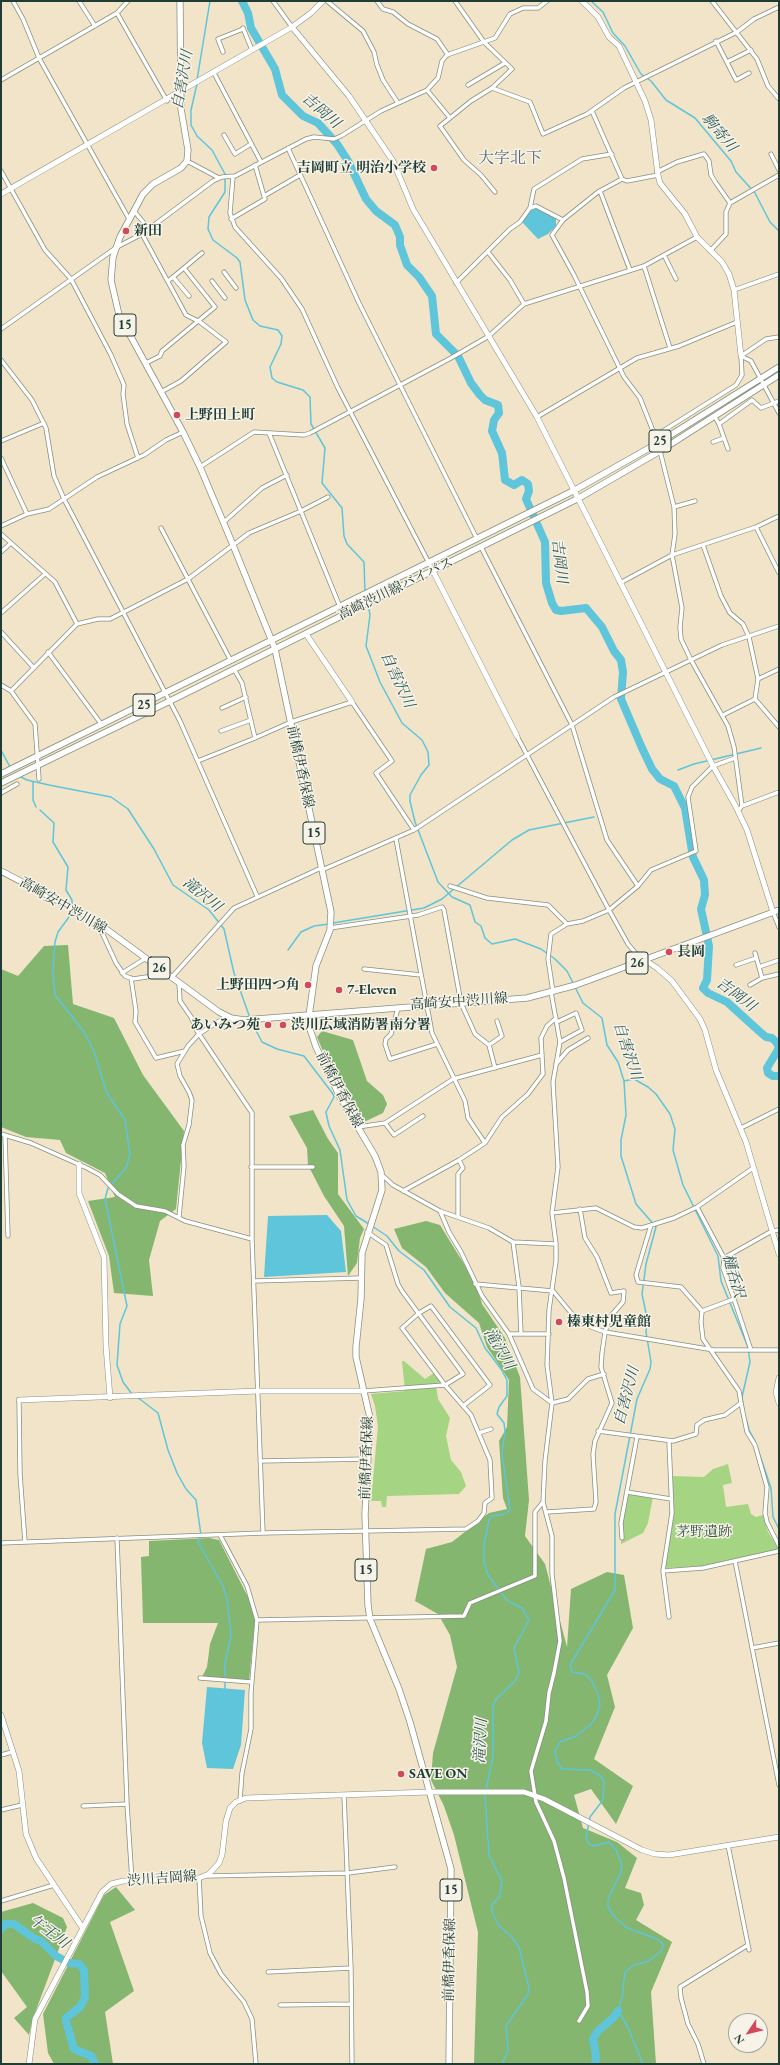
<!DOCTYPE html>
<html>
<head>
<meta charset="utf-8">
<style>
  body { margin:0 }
  #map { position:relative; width:780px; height:2065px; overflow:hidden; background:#f1e4c8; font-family:"EB Garamond",serif }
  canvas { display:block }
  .frame { position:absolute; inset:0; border:2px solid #1f3d34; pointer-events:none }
  .north { position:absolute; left:728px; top:2013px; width:40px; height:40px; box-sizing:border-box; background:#f7f3e8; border:1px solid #a1aaa0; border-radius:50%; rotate:235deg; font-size:11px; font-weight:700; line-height:16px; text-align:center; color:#1f3d34 }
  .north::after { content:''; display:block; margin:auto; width:14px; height:18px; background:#d1495b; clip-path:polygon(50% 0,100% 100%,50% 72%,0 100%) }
</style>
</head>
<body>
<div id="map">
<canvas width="780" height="2065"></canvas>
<div class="frame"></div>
<div class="north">N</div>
</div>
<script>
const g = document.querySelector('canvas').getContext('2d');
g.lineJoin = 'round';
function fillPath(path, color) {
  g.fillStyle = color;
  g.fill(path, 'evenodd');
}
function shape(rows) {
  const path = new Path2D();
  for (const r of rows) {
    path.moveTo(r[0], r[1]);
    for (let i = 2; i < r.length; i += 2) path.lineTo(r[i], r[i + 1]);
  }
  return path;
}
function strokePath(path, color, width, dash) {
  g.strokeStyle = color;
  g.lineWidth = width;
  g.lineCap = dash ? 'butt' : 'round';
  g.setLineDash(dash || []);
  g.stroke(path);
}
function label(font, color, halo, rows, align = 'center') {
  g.font = font + ' "EB Garamond","Noto Serif JP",serif';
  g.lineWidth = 3;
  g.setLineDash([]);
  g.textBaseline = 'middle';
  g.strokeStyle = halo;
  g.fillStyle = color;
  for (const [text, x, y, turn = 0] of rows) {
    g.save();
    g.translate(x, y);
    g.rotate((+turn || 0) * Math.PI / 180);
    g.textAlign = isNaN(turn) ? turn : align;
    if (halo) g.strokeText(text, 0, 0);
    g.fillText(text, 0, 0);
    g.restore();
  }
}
fillPath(shape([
  [402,1361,404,1361,425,1379,434,1373,441,1383,436,1385,438,1399,450,1418,446,1436,451,1460,461,1472,466,1486,459,1494,387,1496,386,1507,382,1507,381,1501,371,1501,378,1426,375,1406,371,1394,405,1391],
  [728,1464,732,1483,723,1485,726,1507,748,1504,751,1514,756,1517,763,1515,768,1532,778,1548,777,1550,704,1566,665,1568,674,1514,672,1476,704,1477,713,1469],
  [629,1493,653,1497,648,1523,643,1533,621,1544,622,1523]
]), '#a5d482');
fillPath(shape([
  [68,945,73,1004,114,1018,143,1075,184,1131,176,1209,160,1221,149,1260,153,1296,114,1293,109,1256,88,1201,115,1197,105,1173,66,1153,60,1140,26,1137,1,1127,1,969,18,976,44,946],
  [322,1031,353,1040,367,1081,383,1095,387,1104,383,1113,364,1122,347,1108,317,1037],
  [313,1110,328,1139,338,1153,338,1194,364,1229,360,1238,357,1263,348,1276,344,1226,324,1196,308,1165,307,1148,289,1116],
  [426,1221,440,1225,464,1264,479,1293,482,1304,505,1338,520,1377,529,1500,525,1536,545,1564,567,1647,571,1589,607,1572,624,1575,633,1628,607,1675,615,1707,594,1759,633,1786,616,1824,591,1789,574,1795,583,1828,617,1842,637,1858,625,1888,641,1893,644,1905,636,1920,672,1942,651,1992,656,2064,474,2064,478,1932,454,1835,444,1806,431,1780,433,1753,457,1667,450,1635,438,1614,415,1601,426,1549,452,1542,489,1513,507,1509,503,1498,499,1441,507,1427,509,1380,487,1347,479,1323,445,1293,426,1267,402,1248,394,1229],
  [209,1538,219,1540,249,1599,255,1620,249,1681,202,1677,207,1667,210,1644,218,1623,143,1623,141,1557,149,1556,149,1541],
  [116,1887,135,1910,110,1922,134,1991,105,2012,113,2064,54,2064,48,2053,43,2014,104,1895],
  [33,1903,63,1918,67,1927,32,2021,29,2035,14,2018,27,2007,1,1971,1,1912]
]), '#84b670');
fillPath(shape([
  [532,208,536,208,556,218,556,226,548,234,538,239,522,222],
  [327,1215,341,1231,346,1272,264,1277,268,1216],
  [207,1687,245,1690,241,1745,233,1769,207,1768,202,1743]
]), '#5ec5db');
strokePath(shape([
  [591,1,603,12,613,33,625,46,641,74,651,81,666,100,695,118,731,161,736,172,755,193,770,222,779,231],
  [197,80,210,1],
  [197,84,191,110,191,125,197,136,212,150,225,174,225,192,209,217,208,229,213,240,237,258,240,262,245,300,253,320,260,326,278,330,282,336,281,344,270,367,272,378,277,382,303,390,310,397,311,424,325,448,322,483,342,508,344,536,347,544,364,562,365,593],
  [368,604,370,615,366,646,380,682,402,723,422,740,428,752,429,765,421,775,410,795,410,801,415,822,438,882,452,897,470,905,475,922,481,926,485,938,492,944,515,939,541,949,555,959,567,971,583,1003,602,1018,607,1045,618,1062,624,1081,626,1115,621,1140,621,1156,636,1204,656,1227,646,1264,642,1294,647,1318,646,1332,651,1362,650,1369,637,1399,615,1514,615,1590,570,1665,572,1672,585,1674,592,1681,598,1694,600,1706,595,1719,590,1725,576,1736,560,1742,555,1751,557,1761,562,1769,590,1770,602,1777,604,1783,603,1800,590,1817,586,1838,589,1844,594,1846,609,1842,616,1850,622,1865,621,1872,608,1899,608,1907,614,1916,627,1928,657,1939,663,1944,662,1950,649,1961,634,1965,625,1972,622,1998,618,2011,627,2025,643,2064],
  [1,750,10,767],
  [678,770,694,764,761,748],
  [19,776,27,780,49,785,111,797,128,809,154,849,173,885,209,910,224,929,234,973,250,1018],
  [33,782,33,800,36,807],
  [40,810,54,823,53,842,68,867,66,890,72,900,72,906],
  [71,910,69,917,58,932,55,942,53,971,55,995,84,1032,93,1049,107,1093,125,1120,130,1155,126,1168,108,1188,105,1199,127,1306,120,1324,117,1365,123,1382,132,1394],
  [333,923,424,908,442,899,512,840,529,830,594,817],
  [288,950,301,932,314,926,329,924],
  [251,1021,262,1042,277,1049,304,1056,333,1094,334,1097,326,1112,327,1117,329,1126,340,1150,347,1200,356,1216,369,1224],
  [624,1081,634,1079,648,1087,656,1094,670,1114,675,1129,673,1150,683,1185,718,1256,721,1281,748,1347,750,1362,742,1397,744,1411],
  [372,1226,387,1236,399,1251,424,1270,450,1307,476,1328,485,1348,501,1369,507,1380,507,1396,499,1407,497,1414,504,1423,505,1431,502,1453,510,1510,505,1514,493,1516,489,1520,484,1544,484,1562,488,1575,505,1598,510,1602,522,1608,529,1620,514,1648,519,1672,515,1681,496,1699,493,1706,493,1756,486,1790],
  [137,1397,158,1413,168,1450,177,1473,186,1489,196,1500,201,1535,198,1542,223,1586,227,1598,231,1636,225,1663,225,1689],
  [747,1422,749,1430,755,1441,771,1488,773,1517,779,1529],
  [485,1794,489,1855,502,1881,500,1896,492,1905,492,1912,499,1926,511,1936,519,1947,529,1988,528,1994,506,2026,508,2051,502,2064]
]), '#5ec5db', 1.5);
strokePath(shape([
  [242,1,248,13,251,28,275,69,282,95,303,116,318,123,337,144,348,161,366,199,376,211,395,225,400,237,400,245,407,265,419,277,432,296,436,334,458,356,471,383,480,395,485,400,498,405,499,413,494,420,492,431,502,453,505,480,514,485,522,480,528,484,529,491,526,499,545,542,546,583,552,603,556,610,561,611,586,608,602,627,614,651,621,660,623,672,621,699,642,748,652,769,660,779,674,786,685,808,693,857,704,880,705,895,701,909,709,946,707,980,703,988,708,993,727,1002,759,1031,766,1037,772,1038,777,1043,779,1048,767,1068,768,1073,773,1076,779,1076],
  [1,1929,5,1924,14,1924,35,1939,41,1941,56,1956,69,1963,79,1964,84,1970,85,1997,80,2007,66,2018,66,2021,74,2049,91,2056,95,2064],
  [595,2064,596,2056,593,2039,598,2031,614,2017,618,2011]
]), '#5ec5db', 8);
const street = shape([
  [13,1,23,19,39,58,129,219],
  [79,1,95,26],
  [273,1,292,27],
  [327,1,363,31,374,52,377,65,383,80,398,103],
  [377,1,383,9,393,12,408,24,437,39,448,55],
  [455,1,484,42,512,69,492,88,471,101,440,126,464,160,481,175,495,192],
  [712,1,757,59,768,86,779,99],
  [117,13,167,101],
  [243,28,252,50],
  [716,41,736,80,749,73],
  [223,52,218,39,243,29],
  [727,62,751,50],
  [214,73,261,162],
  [1,80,117,13,128,1],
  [468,85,505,63],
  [492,88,530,102,543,134,587,114,624,88,737,32,754,19,779,7],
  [427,90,450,118],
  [592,111,622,179,598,192,563,220,552,235,574,275,624,377,640,398,655,436],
  [224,135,235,154,251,144],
  [288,148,359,303,477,539],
  [771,154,779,170],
  [187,161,219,178],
  [255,165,264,196,300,175],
  [1,171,45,250,71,279,111,355,124,385,123,394,127,424,138,458],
  [657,172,677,162,704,154,709,161,711,175,716,183,730,203],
  [233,177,230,213,235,227,281,278,302,309,338,388,433,571],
  [622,179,627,181,658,175],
  [600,191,630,270],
  [530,208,536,206,563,220],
  [134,211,149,229],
  [231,219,265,199,264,196],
  [142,234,186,315,200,322,226,342,181,381,161,392],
  [710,251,726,234,726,212,730,203,779,175],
  [488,252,510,280,524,304],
  [664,255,676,279],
  [644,266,670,348],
  [184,268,202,253],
  [224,272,236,288],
  [173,277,189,296],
  [212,281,225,298],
  [456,283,510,229,520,222,530,208,534,189,582,159,612,154],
  [734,290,779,274],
  [1,329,117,247,142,234,213,181,222,177,235,176,306,139,314,137,334,139,341,136,381,111,427,90,438,78,442,61,447,55,495,38,510,14,523,8,538,8,547,1],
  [741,356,751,361,779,413],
  [741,356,766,339,779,337],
  [1,360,32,400,46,428,54,476,64,499,180,721,257,896],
  [146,363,160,356,162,351,215,307,184,268,168,281],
  [537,417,637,358,679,346,737,322],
  [715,417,719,424,752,400,761,408,779,401],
  [719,424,728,449],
  [269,433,340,607],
  [1,441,44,423],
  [713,442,724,438],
  [658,443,655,436,736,385,742,375,741,356],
  [660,451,674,507,675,534,672,555,682,608,680,627,681,639,691,660,728,726,734,747,742,806,738,811],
  [1,458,27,514],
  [200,467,254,432,304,435,310,433,451,358,489,336,524,304,644,266,697,237],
  [674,507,695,501],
  [224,522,262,488,287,475],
  [1,526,27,514,49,509,97,477,144,455,166,440,183,432],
  [756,527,779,573],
  [161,528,231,661],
  [1,534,55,582,77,624],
  [703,545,721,596,730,613,743,624,749,637,758,679,755,699,779,727],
  [481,547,572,725,607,840,638,886],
  [1,552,11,543],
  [620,583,672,555,756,527,779,516],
  [1,613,45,574],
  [1,632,34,668],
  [48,652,102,725],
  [758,679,779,669],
  [1,685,11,691,35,724,39,779],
  [11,691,77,624,98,619,110,619,124,612,188,579,249,533,301,511,328,497],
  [222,708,246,697],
  [723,715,755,699],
  [221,731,251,720],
  [517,736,609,910,628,944,638,956,644,960],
  [255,738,291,722,352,702,392,761,376,773,414,830],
  [198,761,255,738,242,683,234,669],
  [1,793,17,784],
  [742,806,779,792],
  [396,839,432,1033,465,1101,468,1118,485,1143],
  [322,870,414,830,614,697,722,645,779,626],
  [450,886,487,898,548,905,567,924],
  [773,912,779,927],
  [98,924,116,963,125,976,133,979,167,974],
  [330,928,418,915,442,907,444,910,461,1003,475,1034,489,1045,495,1068],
  [755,953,759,967,779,960],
  [736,965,756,958],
  [759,967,762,978],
  [364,969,421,975],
  [122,973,146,958],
  [172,977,234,908,321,868],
  [131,978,136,1011,135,1022,156,1058,185,1051],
  [179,983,180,1001,191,1017,197,1031,252,1113,252,1239,263,1533],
  [750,985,762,978,779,974],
  [551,992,560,1042,553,1082,558,1167,552,1213,556,1244,556,1261,549,1310,547,1365,552,1403,545,1461,543,1502,552,1536,552,1574,560,1641,554,1673,549,1693,546,1721,531,1771,536,1802,554,1841,564,1878,587,1992,588,2006,579,2021],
  [553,992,548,959,551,934,567,924,583,921,609,910,638,886,651,870,696,851,688,797,692,787,713,766,735,758],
  [398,1008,391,1034,386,1039,385,1044,390,1059,437,1044],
  [557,1022,576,1013,582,1030,560,1042],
  [489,1045,502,1036,497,1021],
  [556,1064,568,1050,588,1038],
  [385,1123,394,1135,423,1116],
  [358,1127,385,1123,453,1079,542,1055],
  [741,1128,779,1109],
  [1,1134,31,1143,87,1168,100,1175,118,1194,136,1206,165,1211,185,1221,252,1239],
  [5,1135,8,1236],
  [251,1167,313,1167],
  [382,1175,393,1185,440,1211,489,1228,513,1242,556,1244],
  [403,1191,459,1160,485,1143,502,1117,528,1094,543,1074,541,1038,547,1026,556,1018],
  [697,1207,724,1258],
  [440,1211,449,1232,461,1252,482,1296,509,1334,533,1389,552,1403],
  [552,1213,596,1208,634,1227,642,1228,674,1218,697,1207,753,1168],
  [179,1217,184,1166,183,1145,189,1125,192,1100,189,1092,180,1076,177,1064,188,1046,199,1034,227,1016],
  [458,1217,458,1174,463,1168,459,1160],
  [513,1242,519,1287,521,1334],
  [254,1281,361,1278],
  [475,1284,553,1291,572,1314,591,1327,605,1332,714,1350,779,1350],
  [734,1299,751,1350],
  [702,1311,734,1299,723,1268,724,1258,772,1231,779,1230],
  [509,1334,549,1334],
  [363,1391,445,1385,463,1374,402,1291,398,1284,386,1245,367,1232],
  [19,1400,20,1474,25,1542],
  [552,1403,568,1399,588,1379,604,1374],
  [741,1403,747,1432,755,1445,767,1487,765,1513,767,1522,779,1546],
  [598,1431,673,1441,696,1434,697,1425,704,1420,725,1415,741,1403,739,1391,703,1339,701,1322,702,1311,681,1287,638,1282,636,1275,651,1225],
  [479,1433,491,1429],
  [260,1461,368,1459],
  [627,1492,671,1499],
  [547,1512,594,1509,596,1502,593,1454,595,1441,612,1403,601,1367,602,1353,605,1332,610,1317,623,1302,624,1291,611,1293,597,1257,585,1238,580,1209],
  [220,1535,247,1586,257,1620,251,1693,251,1729,242,1773,240,1801],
  [117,1538,127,1804,132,1881],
  [622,1538,621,1523,637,1437],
  [1,1543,263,1533,466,1529,478,1521,484,1513,485,1503,492,1498,490,1460,471,1415,445,1385,402,1328,419,1313,431,1306,490,1385,463,1406],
  [735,1561,779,1785],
  [663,1571,703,1568,779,1551],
  [669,1617,663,1571,672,1513,669,1442],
  [257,1620,464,1616,470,1603,535,1576,535,1512,543,1502],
  [752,1648,779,1643],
  [200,1678,251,1682],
  [1,1755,12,1752],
  [344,1795,351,1968,352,2064],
  [83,1806,127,1804],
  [1,1810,22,1805],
  [728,1845,749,1950],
  [207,1876,348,1873,395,1867],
  [199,1878,201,1916,210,1953,221,1974,244,2002,252,2019,256,2064],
  [1,1901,54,1885],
  [268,1972,351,1968],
  [280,2005,351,2004],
  [704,2064,698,2044,688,2024,681,1998,680,1987,748,1945]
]);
const secondary = shape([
  [582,1,598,17,609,37,619,46,645,101,651,120,658,175,660,183,685,214,697,237,722,262,729,274,734,290,741,356],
  [292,27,349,96,393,161,413,209,537,417,713,766,735,805,747,830,773,912],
  [1,194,292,27,311,13,323,1],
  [433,571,517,736],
  [306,634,352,702],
  [645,960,657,968,672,981,700,1019,705,1030,716,1070,746,1142,779,1254],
  [79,1164,79,1193,104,1257,106,1346,110,1398],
  [779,1378,776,1392,779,1403],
  [19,1400,259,1391,363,1391],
  [1,1715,19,1771,26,1834,36,1858,82,1927],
  [29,2064,35,2019,102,1892,111,1884,123,1881,199,1878,209,1874,219,1863,222,1855,226,1821,230,1808,236,1802,246,1798,431,1792,524,1792,544,1799,642,1850,655,1854,669,1855,779,1837]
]);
const primary = shape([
  [180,1,181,109,188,150,187,161,181,168,153,184,143,194,120,237,113,257,111,280,119,315,183,432,200,467,233,545,275,649,331,912,330,930,316,966,309,1016,310,1029,316,1047,340,1097,375,1156,381,1172,382,1190,362,1253,361,1299,356,1347,356,1357,370,1418,365,1514,368,1605,370,1619,399,1689,410,1722,451,1869,449,2064],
  [1,774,575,490,658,443,779,367],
  [1,783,170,701,579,498,660,451,779,375],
  [1,871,91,918,219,1012,231,1018,244,1020,527,998,576,985,779,910]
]);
strokePath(street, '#88907e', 5);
strokePath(secondary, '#88907e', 6);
strokePath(primary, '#88907e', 7);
strokePath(street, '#fff', 3.5);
strokePath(secondary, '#fff', 5);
strokePath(primary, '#fff', 5.5);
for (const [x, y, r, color] of [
  [434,168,4,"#d1495b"],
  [126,231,4,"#d1495b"],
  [177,415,4,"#d1495b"],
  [669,952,4,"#d1495b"],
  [308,985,4,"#d1495b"],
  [339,990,4,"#d1495b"],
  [268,1025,4,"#d1495b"],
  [283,1025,4,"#d1495b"],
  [559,1322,4,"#d1495b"],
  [401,1774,4,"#d1495b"]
]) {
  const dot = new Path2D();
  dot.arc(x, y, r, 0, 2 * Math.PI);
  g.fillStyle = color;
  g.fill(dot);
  strokePath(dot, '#f7f3e8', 1.5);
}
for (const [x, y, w] of [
  [125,325,22],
  [660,441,22],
  [144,705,22],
  [314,833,22],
  [637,963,22],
  [159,968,22],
  [366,1570,22],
  [451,1890,22]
]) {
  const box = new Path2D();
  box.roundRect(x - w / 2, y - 11, w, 22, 3);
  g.fillStyle = '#f7f3e8';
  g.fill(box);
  strokePath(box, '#1f3d34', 1);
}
label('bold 13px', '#1f3d34', null, [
  ["15",125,325],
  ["25",660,441],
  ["25",144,705],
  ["15",314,833],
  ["26",637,963],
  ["26",159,968],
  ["15",366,1570],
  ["15",451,1890]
]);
label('bold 14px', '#1f3d34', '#f7f3e8', [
  ["吉岡町立 明治小学校",426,168,"right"],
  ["新田",134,231],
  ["上野田上町",185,415],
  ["長岡",677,952],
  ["上野田四つ角",300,985,"right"],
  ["7-Eleven",347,990],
  ["あいみつ苑",260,1025,"right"],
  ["渋川広域消防署南分署",291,1025],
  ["榛東村児童館",567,1322],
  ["SAVE ON",409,1774]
], 'left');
label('14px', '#1f3d34', '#f7f3e8', [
  ["高崎渋川線バイパス",396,589,-26],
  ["前橋伊香保線",300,767,78],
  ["高崎安中渋川線",63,906,30],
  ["高崎安中渋川線",459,1002,-4],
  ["前橋伊香保線",339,1090,62],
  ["前橋伊香保線",367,1458,-88],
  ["渋川吉岡線",162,1879,-4],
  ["前橋伊香保線",450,1960,-89]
]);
label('14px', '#3a5b44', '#f7f3e8', [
  ["茅野遺跡",704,1532]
]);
label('italic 15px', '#2c5855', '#f7f3e8', [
  ["自害沢川",183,80,-80],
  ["吉岡川",321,111,41],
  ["駒寄川",719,133,50],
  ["吉岡川",559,561,83],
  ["自害沢川",397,680,65],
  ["滝沢川",202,895,39],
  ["吉岡川",736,995,37],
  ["自害沢川",627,1051,72],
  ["樋呑沢",733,1276,74],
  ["滝沢川",499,1349,59],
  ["自害沢川",627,1396,-75],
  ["滝沢川",481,1741,-87],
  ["午王川",49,1932,37]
]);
label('16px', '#586873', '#f7f3e8', [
  ["大字北下",510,159]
]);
</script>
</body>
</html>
